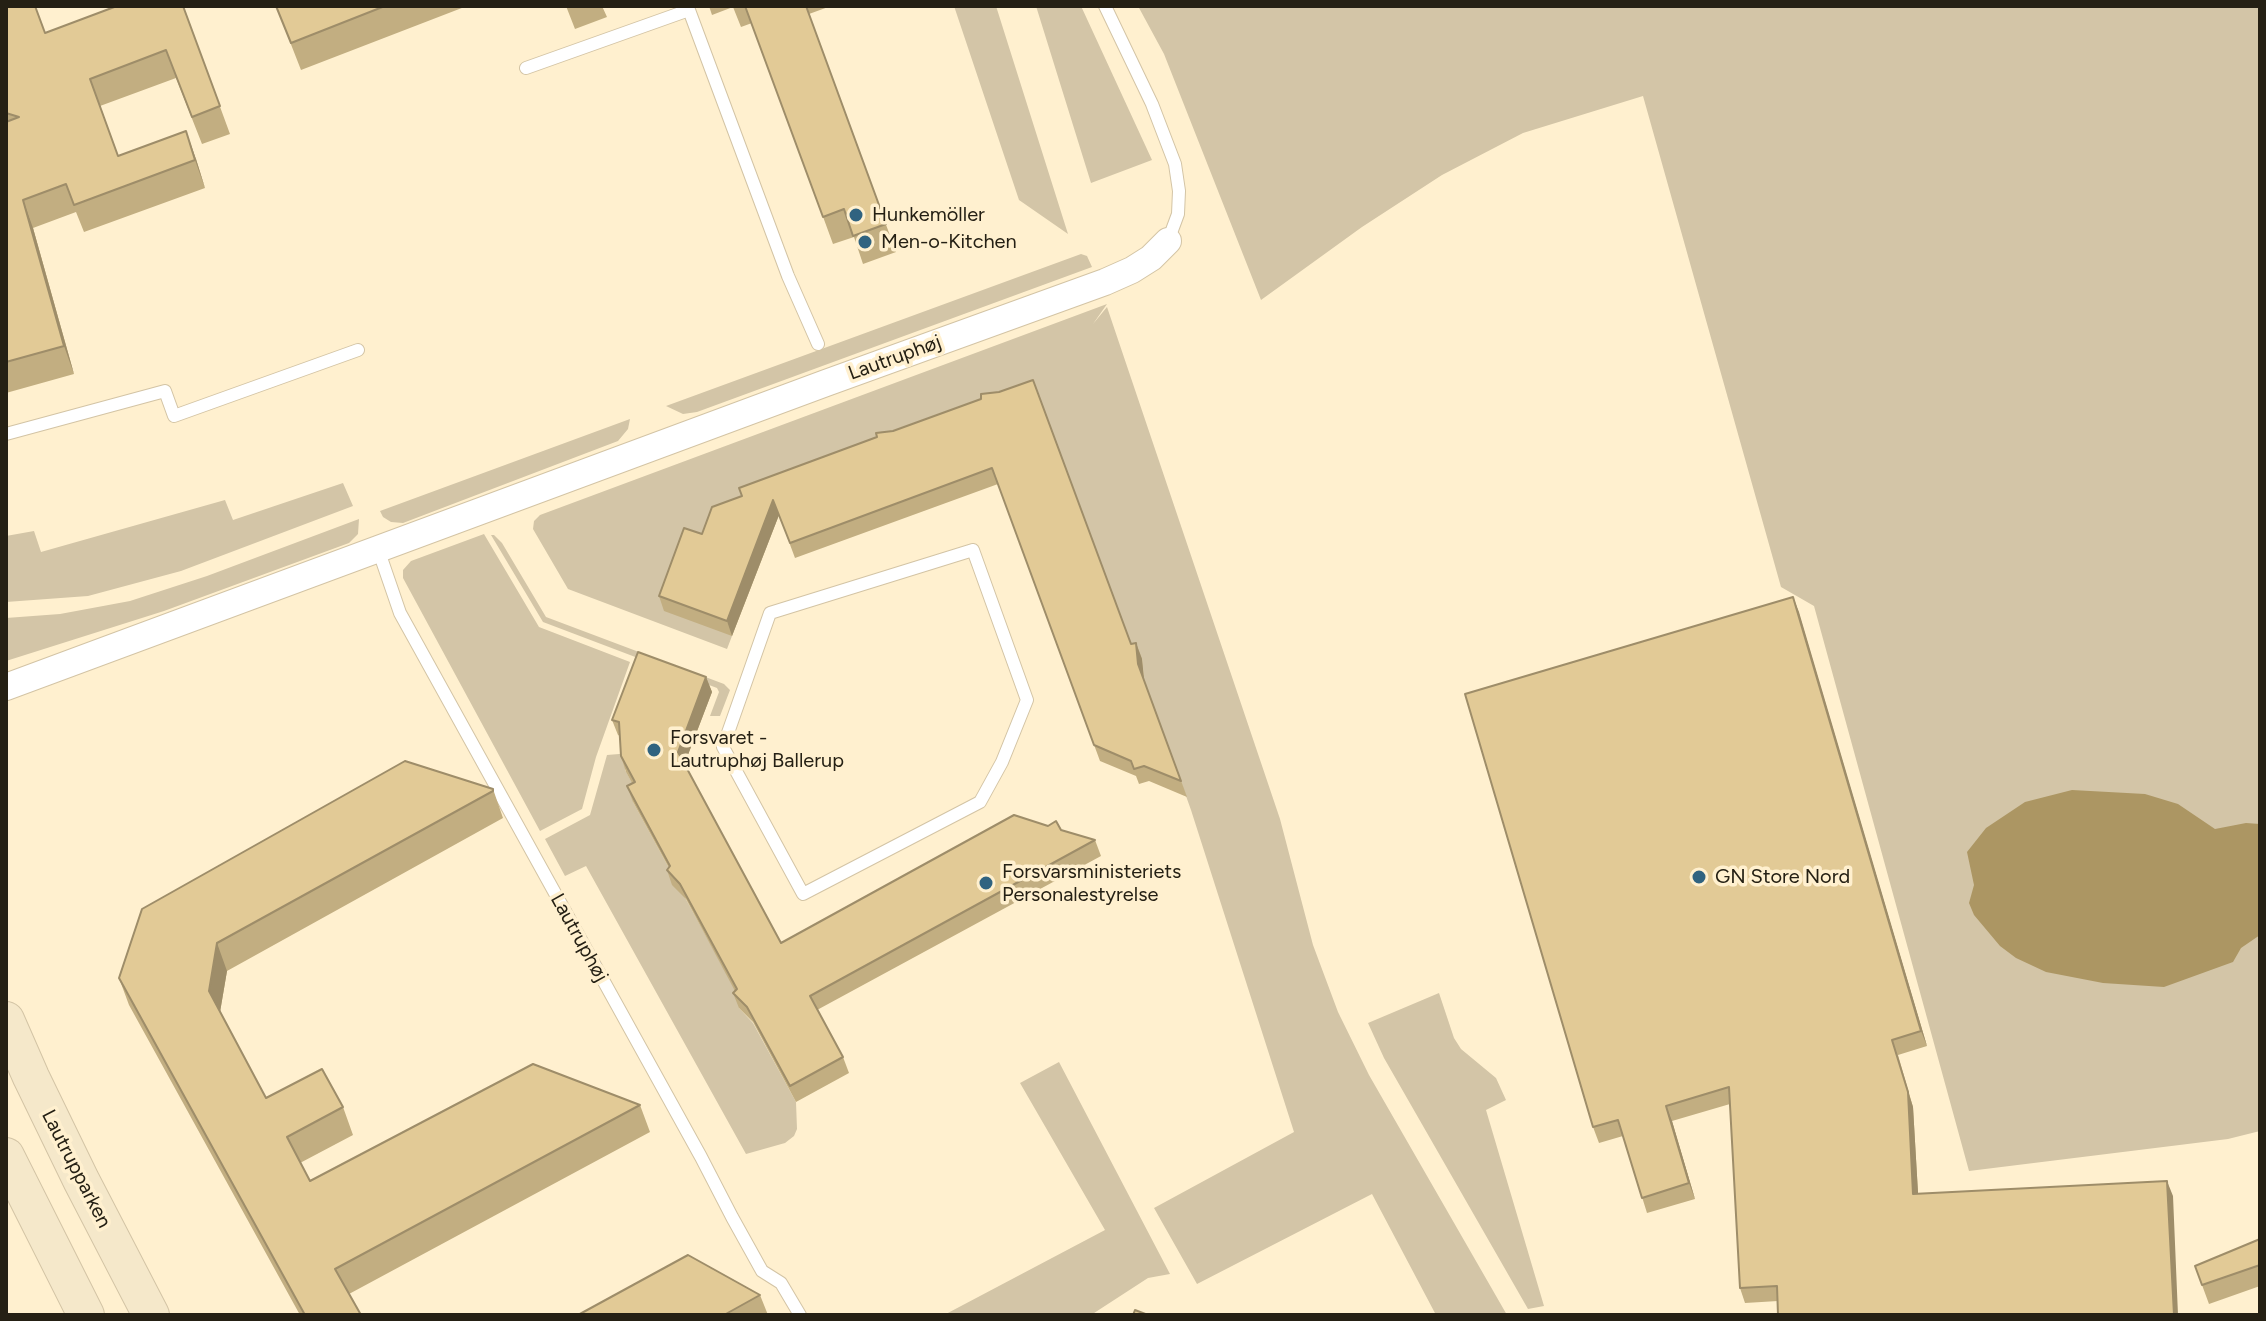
<!DOCTYPE html>
<html>
<head>
<meta charset="utf-8">
<style>
  body { margin:0 }
  #map { position:relative; width:2266px; height:1321px; overflow:hidden; background:#fff0cf; font-family:Figtree,sans-serif }
  canvas { display:block }
  .frame { position:absolute; inset:0; border:8px solid #252014; pointer-events:none }
</style>
</head>
<body>
<div id="map">
<canvas width="2266" height="1321"></canvas>
<div class="frame"></div>
</div>
<script>
const g = document.querySelector('canvas').getContext('2d');
g.lineJoin = 'round';
function fillPath(path, color) {
  g.fillStyle = color;
  g.fill(path, 'evenodd');
}
function shape(rows) {
  const path = new Path2D();
  for (const r of rows) {
    path.moveTo(r[0], r[1]);
    for (let i = 2; i < r.length; i += 2) path.lineTo(r[i], r[i + 1]);
  }
  return path;
}
function strokePath(path, color, width, dash) {
  g.strokeStyle = color;
  g.lineWidth = width;
  g.lineCap = dash ? 'butt' : 'round';
  g.setLineDash(dash || []);
  g.stroke(path);
}
function label(font, color, halo, rows, align = 'center') {
  g.font = font + ' Figtree,sans-serif';
  g.lineWidth = 7;
  g.setLineDash([]);
  g.textBaseline = 'middle';
  g.strokeStyle = halo;
  g.fillStyle = color;
  for (const [text, x, y, turn = 0] of rows) {
    g.save();
    g.translate(x, y);
    g.rotate((+turn || 0) * Math.PI / 180);
    g.textAlign = isNaN(turn) ? turn : align;
    if (halo) g.strokeText(text, 0, 0);
    g.fillText(text, 0, 0);
    g.restore();
  }
}
fillPath(shape([
  [954,6,996,6,1068,234,1019,200],
  [1036,6,1081,6,1152,160,1091,183],
  [1138,6,2260,6,2260,1131,2228,1139,1969,1171,1814,606,1781,587,1643,96,1523,133,1442,175,1362,227,1261,300,1164,54],
  [1081,254,1087,256,1092,267,697,412,683,414,666,406],
  [1107,304,1093,324,1107,307,1280,819,1313,945,1338,1012,1369,1075,1507,1315,1436,1315,1372,1194,1197,1284,1154,1208,1294,1132,1191,810,1144,679,1142,659,1136,659,1071,482,1058,461,745,503,732,636,727,649,568,589,533,529,534,521,540,515],
  [630,419,628,429,618,441,403,523,391,522,383,517,380,511],
  [343,483,353,506,181,571,88,596,6,602,6,536,34,531,41,552,225,500,233,520],
  [359,519,358,534,349,543,164,611,6,661,6,618,60,614,130,601,207,576],
  [484,534,539,627,630,662,596,757,582,809,540,831,403,578,403,570,411,561],
  [491,535,494,535,502,543,546,617,724,684,730,690,720,716,710,716,719,692,717,688,543,622],
  [631,753,625,770,640,797,633,802,743,1004,739,1008,753,1023,796,1102,797,1129,794,1136,785,1143,746,1154,586,866,565,876,545,839,590,815,607,755],
  [1439,993,1454,1038,1461,1049,1496,1078,1506,1100,1486,1110,1544,1306,1528,1309,1384,1058,1368,1023],
  [1059,1062,1170,1274,1148,1278,1091,1315,944,1315,1105,1230,1020,1083]
]), '#d3c5a7');
fillPath(shape([
  [2072,790,2145,794,2178,804,2215,829,2246,823,2260,824,2260,935,2241,948,2233,962,2164,987,2103,983,2046,972,2016,958,2000,946,1974,915,1969,903,1974,885,1967,852,1986,828,2025,802]
]), '#ac9663');
const lane = shape([
  [1105,6,1152,104,1175,164,1179,191,1178,214,1168,241],
  [526,68,689,10,788,276,818,344],
  [6,434,165,391,174,416,358,350],
  [378,549,400,613,701,1157,732,1217,762,1271,781,1283,800,1315],
  [973,550,1027,700,1002,762,980,802,803,894,723,747,770,613,973,550]
]);
const street = shape([
  [6,687,826,383,1105,282,1132,270,1151,258,1168,241]
]);
const secondary = shape([
  [6,1020,31,1077,81,1180,151,1315],
  [6,1156,86,1315]
]);
strokePath(lane, '#d3c4a5', 14);
strokePath(street, '#d3c4a5', 28);
strokePath(secondary, '#d3c4a5', 38);
strokePath(lane, '#fff', 12);
strokePath(street, '#fff', 26);
strokePath(secondary, '#f5e8ca', 36);
fillPath(shape([
  [6,6,45,33,183,6,230,134,202,144,176,78,100,106,118,156,196,159,205,188,84,232,76,212,33,228,74,374,6,393],
  [276,6,467,6,301,70],
  [566,6,602,6,607,17,575,29],
  [709,6,831,6,809,14,896,252,863,264,854,237,833,244,752,23,741,27,733,7,712,15],
  [981,399,1131,644,1136,643,1142,659,1144,679,1187,797,1149,781,1139,784,1136,776,1100,761,998,484,795,558,779,515,732,636,664,611,659,596,702,534,742,496,893,431],
  [1793,597,1927,1046,1898,1055,1913,1107,1918,1194,2173,1196,1778,1301,1745,1303,1740,1288,1730,1104,1672,1121,1695,1199,1647,1213,1623,1136,1599,1143,1593,1127],
  [706,677,712,692,684,765,781,943,1061,830,1095,840,1101,856,817,1010,843,1057,849,1073,796,1102,753,1022,739,1008,733,993,735,991,686,899,672,885,667,870,669,868,633,802,627,786,632,783,626,772,621,756,620,736,618,735,612,720],
  [493,789,503,818,227,971,220,1012,266,1098,343,1107,353,1135,300,1163,310,1181,640,1105,650,1132,349,1294,361,1315,300,1315,129,1005,119,978],
  [2260,1239,2260,1286,2209,1304,2195,1266],
  [760,1295,768,1315,578,1315]
]), '#c2ae81');
fillPath(shape([
  [186,131,196,159,205,188,195,160],
  [23,200,33,228,74,374,64,346],
  [773,500,779,515,732,636,727,621],
  [1793,597,1799,612,1927,1046,1921,1031],
  [1136,643,1142,659,1144,679,1138,664],
  [706,677,712,692,683,768,678,752],
  [217,943,227,971,219,1018,209,991],
  [1892,1040,1913,1107,1919,1209,1913,1194],
  [1666,1106,1672,1121,1695,1199,1689,1183],
  [2167,1181,2173,1196,2178,1315,2174,1315]
]), '#9e8d69');
const building = shape([
  [6,6,35,6,45,33,117,6,183,6,220,106,192,117,166,50,90,79,118,156,186,131,195,160,74,205,66,184,23,200,64,346,6,362,6,122,19,117,6,113,6,6],
  [276,6,385,6,291,43,276,6],
  [745,6,806,6,886,224,853,236,844,209,823,217,745,6],
  [1033,380,1131,644,1136,643,1138,664,1181,781,1144,766,1134,769,1131,761,1094,745,992,468,790,543,773,500,727,621,659,596,684,528,702,534,712,507,742,496,739,488,877,437,876,433,893,431,981,399,981,394,999,392,1033,380],
  [1793,597,1921,1031,1892,1040,1908,1092,1913,1194,2167,1181,2174,1315,1778,1315,1777,1286,1740,1288,1729,1087,1666,1106,1689,1183,1642,1198,1618,1120,1593,1127,1465,694,1793,597],
  [638,652,706,677,678,752,781,943,1014,815,1048,826,1056,821,1061,830,1095,840,810,996,843,1057,790,1086,747,1007,733,993,737,989,680,884,667,870,670,866,627,786,635,782,621,756,619,722,612,720,638,652],
  [405,761,493,789,493,791,217,943,209,991,266,1098,322,1069,343,1107,287,1137,310,1181,533,1064,640,1105,335,1269,361,1315,305,1315,119,978,142,909,405,761],
  [2260,1239,2260,1265,2202,1285,2195,1266,2260,1239],
  [688,1255,760,1295,724,1315,578,1315,688,1255],
  [1135,1310,1148,1315,1133,1315,1135,1310]
]);
fillPath(building, '#e2ca96');
strokePath(building, '#9e8d69', 2);
for (const [x, y, r, color] of [
  [856,215,8,"#306380"],
  [865,242,8,"#306380"],
  [654,750,8,"#306380"],
  [1699,877,8,"#306380"],
  [986,883,8,"#306380"]
]) {
  const dot = new Path2D();
  dot.arc(x, y, r, 0, 2 * Math.PI);
  g.fillStyle = color;
  g.fill(dot);
  strokePath(dot, '#fff0cf', 3);
}
label('20px', '#252014', '#fff0cf', [
  ["Hunkemöller",872,215],
  ["Men-o-Kitchen",881,242],
  ["Forsvaret -",670,738],
  ["Lautruphøj Ballerup",670,761],
  ["Forsvarsministeriets",1002,872],
  ["Personalestyrelse",1002,895],
  ["GN Store Nord",1715,877]
], 'left');
label('20px', '#252014', '#fff0cf', [
  ["Lautruphøj",895,358,-20],
  ["Lautruphøj",579,938,61],
  ["Lautrupparken",76,1169,63]
]);
</script>
</body>
</html>
